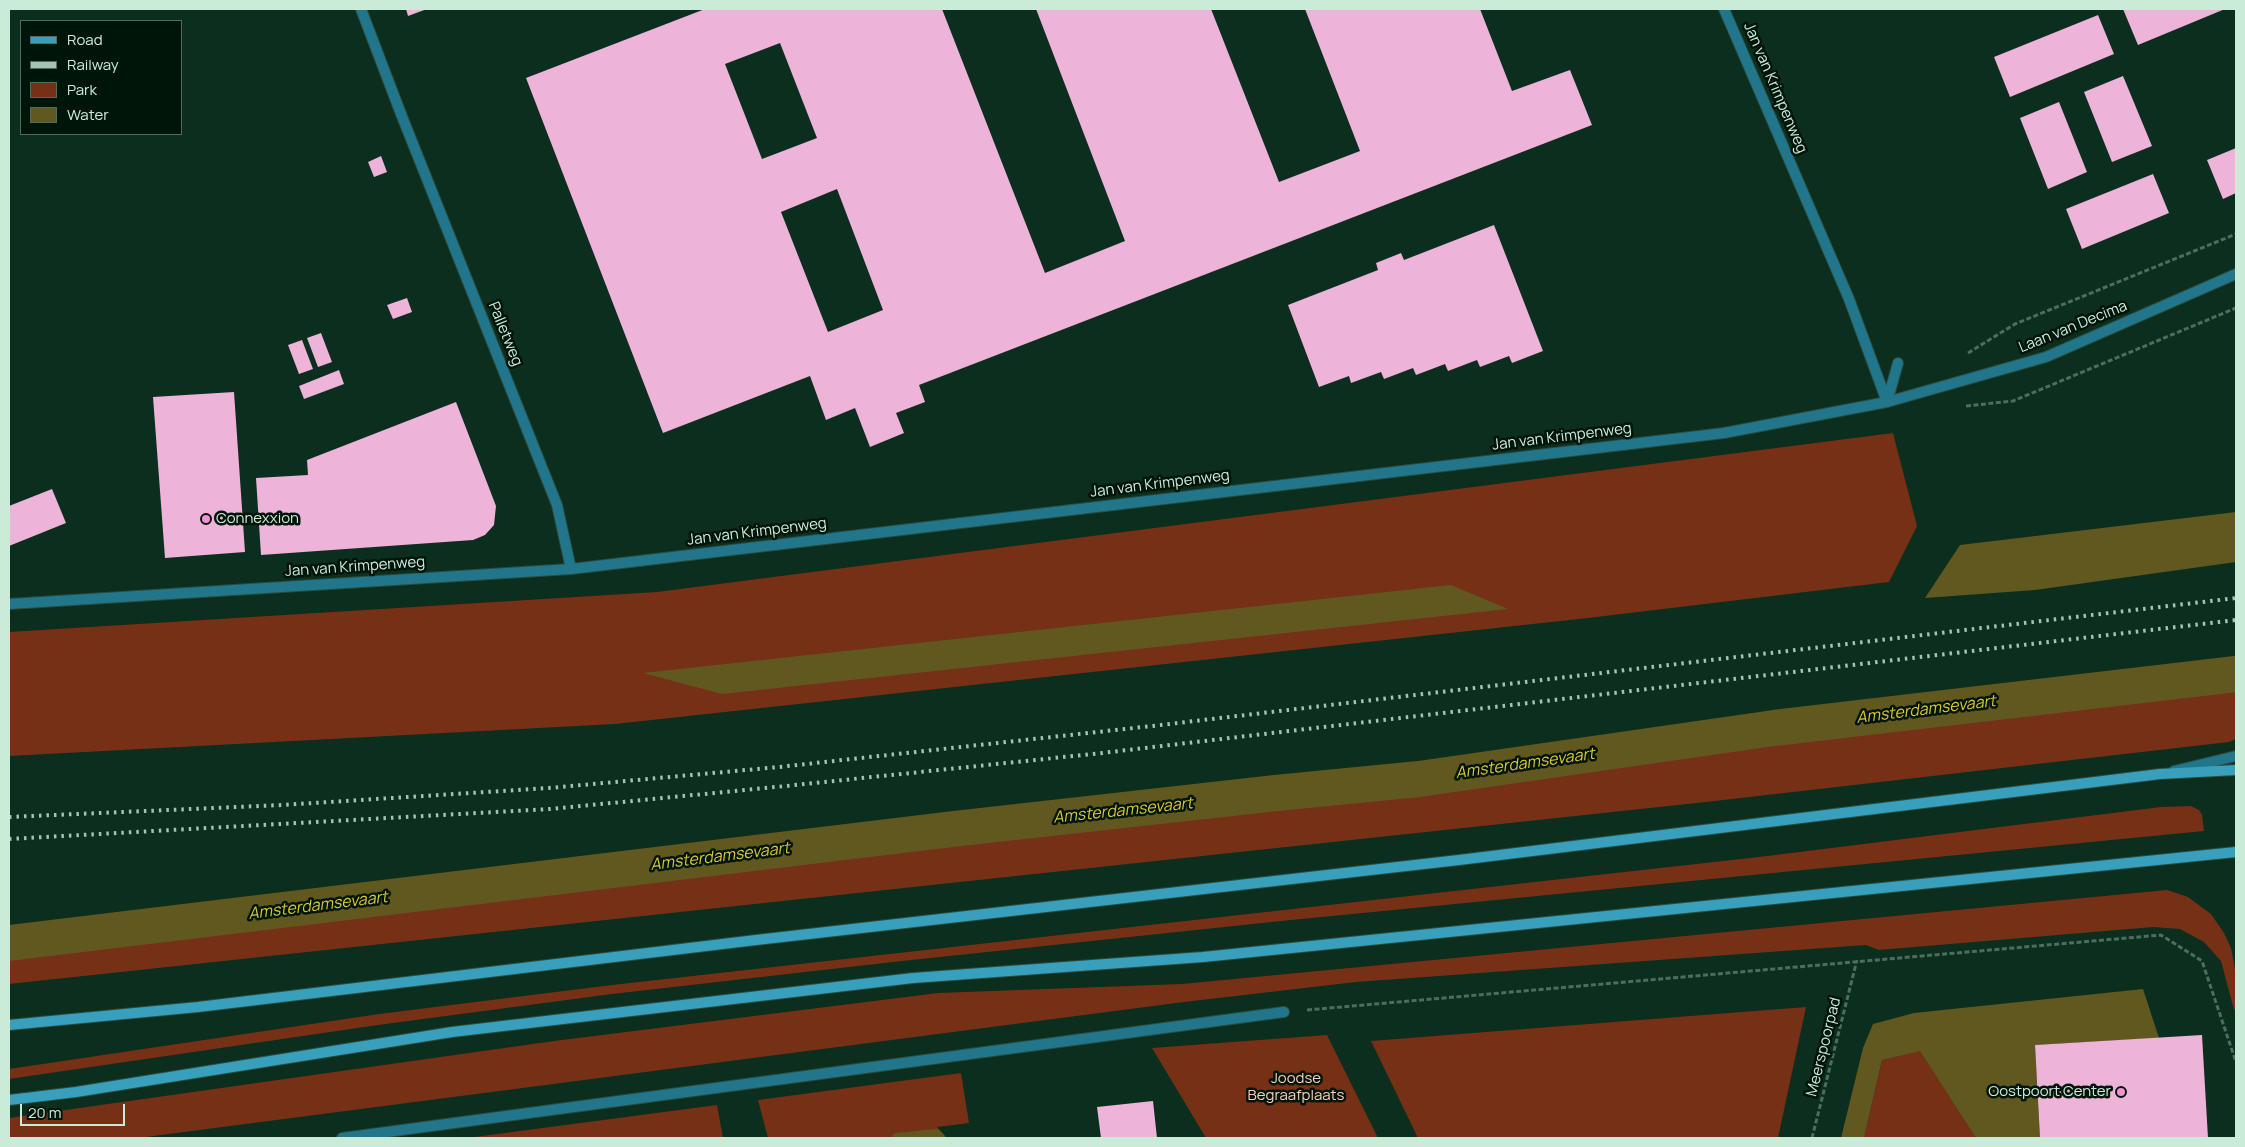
<!DOCTYPE html>
<html>
<head>
<meta charset="utf-8">
<style>
  body { margin:0 }
  #map { position:relative; width:2245px; height:1147px; overflow:hidden; background:#0b2e1e; font-family:Manrope,sans-serif }
  canvas { display:block }
  .frame { position:absolute; inset:0; border:10px solid #cbebd9; pointer-events:none }
  .legend { position:absolute; left:20px; top:20px; width:162px; height:115px; box-sizing:border-box; background:#001509; border:1px solid #516b5c; margin:0; padding:6px 9px; list-style:none; font-size:15px; color:#cbebd9 }
  .legend li { display:flex; align-items:center; gap:10px; height:25px }
  .legend b { width:25px; border:1px solid #516b5c }
  .scale { position:absolute; left:20px; top:1104px; width:105px; height:22px; box-sizing:border-box; border:2px solid #cbebd9; border-top:0; padding-left:6px; font-size:15px; line-height:18px; white-space:nowrap; color:#cbebd9; -webkit-text-stroke:4px #001509; paint-order:stroke }
</style>
</head>
<body>
<div id="map">
<canvas width="2245" height="1147"></canvas>
<div class="frame"></div>
<ul class="legend">
<li><b style="height:6px;background:#389fbc"></b>Road</li>
<li><b style="height:6px;background:#a3c4b2"></b>Railway</li>
<li><b style="height:14px;background:#763016"></b>Park</li>
<li><b style="height:14px;background:#61581f"></b>Water</li>
</ul>
<div class="scale">20 m</div>
</div>
<script>
const g = document.querySelector('canvas').getContext('2d');
g.lineJoin = 'round';
function fillPath(path, color) {
  g.fillStyle = color;
  g.fill(path, 'evenodd');
}
function shape(rows) {
  const path = new Path2D();
  for (const r of rows) {
    path.moveTo(r[0], r[1]);
    for (let i = 2; i < r.length; i += 2) path.lineTo(r[i], r[i + 1]);
  }
  return path;
}
function strokePath(path, color, width, dash) {
  g.strokeStyle = color;
  g.lineWidth = width;
  g.lineCap = dash ? 'butt' : 'round';
  g.setLineDash(dash || []);
  g.stroke(path);
}
function label(font, color, halo, rows, align = 'center') {
  g.font = font + ' Manrope,sans-serif';
  g.lineWidth = 5;
  g.setLineDash([]);
  g.textBaseline = 'middle';
  g.strokeStyle = halo;
  g.fillStyle = color;
  for (const [text, x, y, turn = 0] of rows) {
    g.save();
    g.translate(x, y);
    g.rotate((+turn || 0) * Math.PI / 180);
    g.textAlign = isNaN(turn) ? turn : align;
    if (halo) g.strokeText(text, 0, 0);
    g.fillText(text, 0, 0);
    g.restore();
  }
}
fillPath(shape([
  [1893,433,1917,526,1889,582,1588,618,615,724,9,756,9,632,657,592],
  [2236,687,2236,739,2229,742,1706,802,9,984,9,946,406,899,1048,828],
  [2191,806,2199,810,2202,815,2204,831,1291,920,902,961,612,994,378,1025,9,1079,9,1069,379,1014,612,985,1759,857,2161,807],
  [2167,890,2188,897,2211,914,2224,933,2231,948,2236,974,2236,1010,2234,1010,2221,961,2204,942,2180,929,2153,927,1879,950,1866,945,1356,982,1184,1002,138,1138,9,1138,9,1118,554,1041,938,993,1182,984],
  [1806,1007,1778,1138,1418,1138,1371,1041],
  [1327,1035,1378,1138,1206,1138,1152,1048],
  [1920,1050,1976,1138,1864,1138,1882,1060],
  [961,1073,969,1123,937,1127,947,1138,768,1138,758,1100],
  [717,1105,723,1138,466,1138,467,1138]
]), '#763016');
fillPath(shape([
  [2236,512,2236,562,2035,590,1925,598,1960,545],
  [1451,585,1508,609,722,694,643,673],
  [2143,989,2159,1038,2035,1045,2040,1138,1976,1138,1920,1051,1882,1060,1864,1138,1841,1138,1863,1048,1873,1024,1914,1013]
]), '#61581f');
strokePath(shape([
  [897,1138,936,1134,940,1138]
]), '#61581f', 10);
strokePath(shape([
  [9,943,953,829,1276,793,1419,779,1774,728,2236,674]
]), '#61581f', 36);
fillPath(shape([
  [406,9,427,9,408,16],
  [705,9,942,9,1045,273,1125,241,1036,9,1211,9,1279,182,1360,151,1305,9,1480,9,1512,91,1570,70,1592,125,919,385,925,402,896,413,904,433,870,447,855,408,826,420,810,376,663,433,526,78],
  [780,43,817,138,762,159,725,64],
  [837,189,883,310,828,332,781,212],
  [2123,9,2225,9,2138,45],
  [2098,15,2114,54,2010,97,1994,57],
  [2123,76,2152,146,2112,162,2084,92],
  [2059,102,2087,172,2048,189,2020,118],
  [2236,148,2236,193,2223,199,2207,160],
  [381,156,387,172,374,177,368,162],
  [2153,174,2169,213,2082,249,2066,209],
  [1494,225,1543,351,1512,363,1509,356,1480,367,1477,360,1448,371,1445,364,1416,375,1413,368,1384,379,1381,372,1351,383,1349,376,1319,387,1288,305,1378,270,1376,263,1401,253,1404,260],
  [407,298,412,312,393,319,387,305],
  [321,333,332,362,318,367,307,338],
  [302,340,313,369,299,374,288,345],
  [339,370,344,384,304,399,299,386],
  [234,392,245,552,165,558,153,397],
  [456,402,496,506,494,525,485,535,473,540,261,555,256,478,308,475,307,460],
  [52,489,66,523,9,546,9,506],
  [2202,1035,2208,1138,2040,1138,2035,1045],
  [1153,1101,1157,1138,1101,1138,1097,1107]
]), '#eeb3d9');
const lane = shape([
  [361,9,401,114],
  [1887,402,1898,363],
  [2174,771,2236,756]
]);
const street = shape([
  [1724,9,1849,299,1887,402],
  [401,114,557,505,571,569],
  [9,604,571,569,1724,433,1887,402,2046,357,2236,274],
  [342,1138,1284,1012]
]);
const secondary = shape([
  [9,1025,198,1007,756,940,1459,860,2160,774,2236,770],
  [9,1100,76,1092,452,1032,913,978,1203,957,2236,852]
]);
strokePath(lane, '#2a4c3c', 12);
strokePath(street, '#2a4c3c', 12);
strokePath(secondary, '#2a4c3c', 12);
strokePath(shape([
  [1968,353,2015,324,2236,234],
  [1966,406,2013,401,2236,308],
  [1307,1010,2161,935,2202,961,2236,1062],
  [1812,1138,1857,960]
]), '#4c6e5d', 3, [5, 2.5]);
strokePath(lane, '#22768c', 10);
strokePath(street, '#22768c', 10);
strokePath(secondary, '#389fbc', 10);
strokePath(shape([
  [9,817,282,805,549,788,779,767,1161,725,2236,598],
  [9,839,550,809,786,786,1102,753,2236,620]
]), '#a3c4b2', 4, [2.5, 5]);
for (const [x, y, r, color] of [
  [206,519,5,"#f491d4"],
  [2121,1092,5,"#f491d4"]
]) {
  const dot = new Path2D();
  dot.arc(x, y, r, 0, 2 * Math.PI);
  g.fillStyle = color;
  g.fill(dot);
  strokePath(dot, '#001509', 2);
}
label('15px', '#cbebd9', '#001509', [
  ["Jan van Krimpenweg",1775,88,67],
  ["Laan van Decima",2073,327,-22],
  ["Palletweg",505,334,68],
  ["Jan van Krimpenweg",1562,437,-7],
  ["Jan van Krimpenweg",1160,484,-7],
  ["Jan van Krimpenweg",757,532,-7],
  ["Jan van Krimpenweg",355,567,-4],
  ["Meerspoorpad",1824,1047,-76]
]);
label('15px', '#cbebd9', '#001509', [
  ["Connexxion",216,519],
  ["Oostpoort Center",2111,1092,"right"]
], 'left');
label('15px', '#ffccba', '#001509', [
  ["Joodse",1296,1079],
  ["Begraafplaats",1296,1096]
]);
label('italic 16px', '#ddc734', '#001509', [
  ["Amsterdamsevaart",1926,710,-7],
  ["Amsterdamsevaart",1525,764,-8],
  ["Amsterdamsevaart",1123,811,-6],
  ["Amsterdamsevaart",720,857,-7],
  ["Amsterdamsevaart",318,906,-7]
]);
</script>
</body>
</html>
